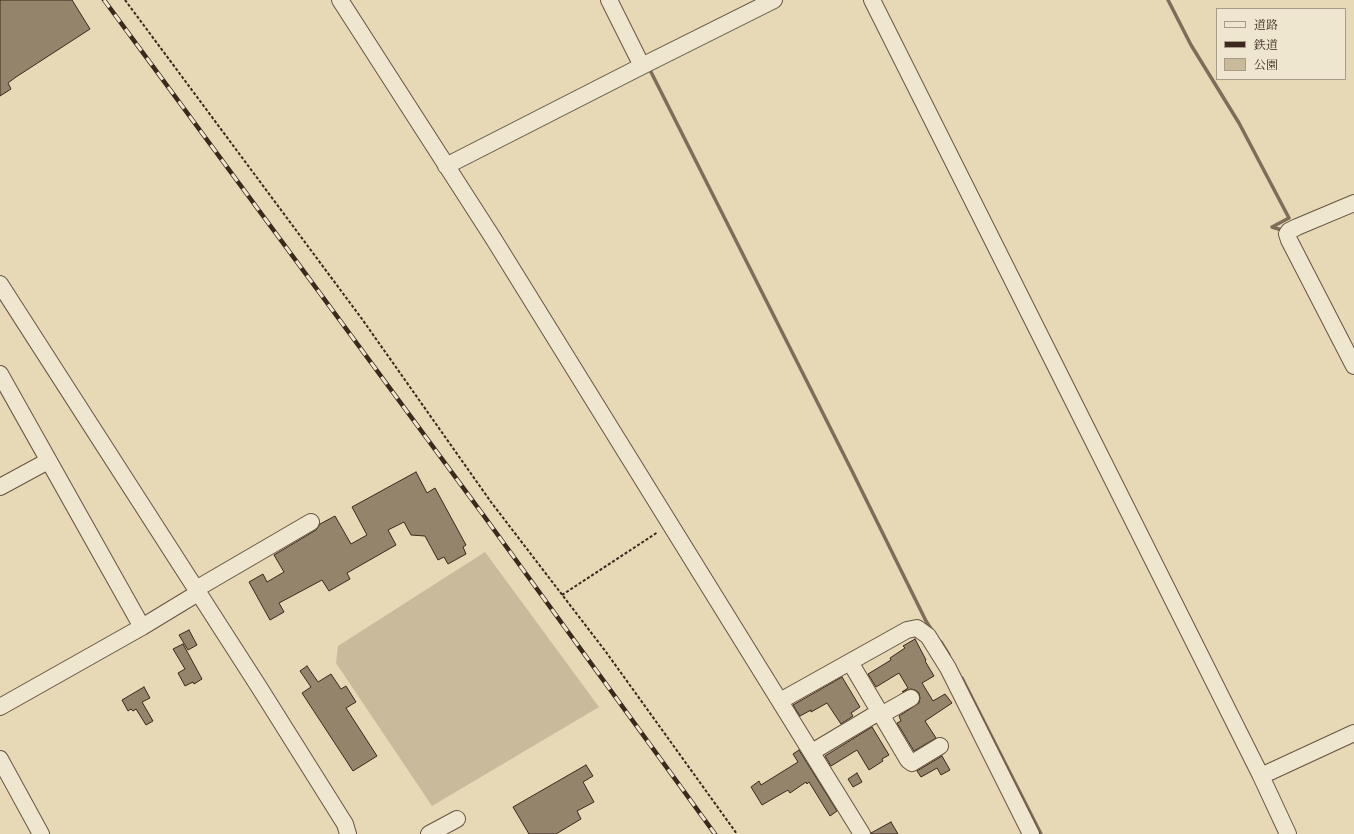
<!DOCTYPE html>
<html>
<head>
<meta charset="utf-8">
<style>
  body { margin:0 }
  #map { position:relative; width:1354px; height:834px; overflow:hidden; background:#e7d8b6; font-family:"IM FELL DW Pica","Noto Serif JP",serif }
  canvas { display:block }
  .legend { position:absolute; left:1216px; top:8px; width:130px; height:72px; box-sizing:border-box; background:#efe6d0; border:1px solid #a79a88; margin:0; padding:5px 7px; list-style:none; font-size:12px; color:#3a291c }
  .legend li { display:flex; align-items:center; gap:8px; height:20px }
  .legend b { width:20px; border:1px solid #a79a88 }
</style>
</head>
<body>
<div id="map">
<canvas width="1354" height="834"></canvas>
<ul class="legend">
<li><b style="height:5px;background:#efe6d0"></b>道路</li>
<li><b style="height:5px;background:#3a291c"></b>鉄道</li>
<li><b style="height:11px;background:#caba9c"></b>公園</li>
</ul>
</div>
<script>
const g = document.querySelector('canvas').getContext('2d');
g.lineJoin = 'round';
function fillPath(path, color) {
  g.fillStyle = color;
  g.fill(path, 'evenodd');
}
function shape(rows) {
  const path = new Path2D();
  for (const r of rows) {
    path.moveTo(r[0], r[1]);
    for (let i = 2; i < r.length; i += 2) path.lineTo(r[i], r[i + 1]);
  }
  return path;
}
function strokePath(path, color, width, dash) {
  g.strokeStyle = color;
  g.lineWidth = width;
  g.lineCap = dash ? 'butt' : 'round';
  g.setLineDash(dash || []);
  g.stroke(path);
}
fillPath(shape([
  [485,552,599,707,432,806,336,663,338,646]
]), '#caba9c');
strokePath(shape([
  [1168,0,1191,45,1239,123,1289,218,1272,227,1285,231],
  [649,68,852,471,926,621,933,632],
  [941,642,949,655],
  [962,678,1041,834]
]), '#7e6e59', 3.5);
const building = shape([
  [0,0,72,0,90,29,16,77,8,83,11,89,0,96,0,0],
  [416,472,427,493,435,488,466,545,463,547,466,554,448,564,444,557,438,560,425,536,411,535,404,522,388,530,396,545,347,573,350,579,329,591,322,580,279,603,284,612,270,620,249,582,263,574,267,582,284,572,274,555,316,530,320,524,335,516,351,544,367,535,352,507,416,472],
  [189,630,197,645,188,650,179,635,189,630],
  [915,639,926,660,925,661,934,676,922,683,933,701,945,694,952,703,925,721,936,738,914,751,897,723,901,721,899,716,919,703,920,698,919,693,915,690,911,689,902,692,908,688,899,673,876,687,868,674,891,660,890,658,905,648,903,646,915,639],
  [183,644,202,679,194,684,193,682,185,686,178,673,185,669,173,649,183,644],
  [307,666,318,682,331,674,341,689,346,686,356,702,346,708,377,756,353,771,302,693,311,687,300,671,307,666],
  [842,677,860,707,851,713,853,716,841,724,827,703,811,712,811,710,800,716,793,705,842,677],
  [144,687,150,698,142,702,153,721,146,725,136,709,133,711,131,709,128,711,122,700,144,687],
  [872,727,889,755,882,759,883,761,869,770,857,750,831,766,825,756,872,727],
  [799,750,837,811,830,816,809,782,807,784,806,782,790,793,788,790,762,805,751,787,759,781,761,785,798,762,793,754,799,750],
  [942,756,950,770,941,775,937,768,921,777,917,771,942,756],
  [586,765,593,776,583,782,594,802,577,811,581,819,556,834,529,834,513,807,586,765],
  [857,773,862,782,853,787,848,779,857,773],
  [891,822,898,834,871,834,871,833,891,822]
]);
fillPath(building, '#94846c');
strokePath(building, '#3a291c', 1);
const minor = shape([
  [340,0,493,238,862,834],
  [609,0,642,66],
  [872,0,1261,776,1354,733],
  [446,166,642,66,774,0],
  [1354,203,1297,227,1289,231,1287,234,1289,240,1354,366],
  [0,284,259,687,345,824,348,834],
  [0,374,142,627],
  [0,487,48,461],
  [196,589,311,522],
  [850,662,908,760,912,763,940,746],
  [780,701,907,630,917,628,928,636,948,668,1031,834],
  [0,707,142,627,198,593],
  [881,715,911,698],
  [812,752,879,712],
  [0,759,41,834],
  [1261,776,1288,834],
  [429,834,457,819]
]);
strokePath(minor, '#655542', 18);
strokePath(shape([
  [125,0,362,319,491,502,606,652,737,834],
  [562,595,658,532]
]), '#3a291c', 2, [3, 2]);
strokePath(minor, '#efe6d0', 16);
const rail = shape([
  [104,0,484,516,715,834]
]);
strokePath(rail, '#3a291c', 4.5);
strokePath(rail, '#efe6d0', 3, [9]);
</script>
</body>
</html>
